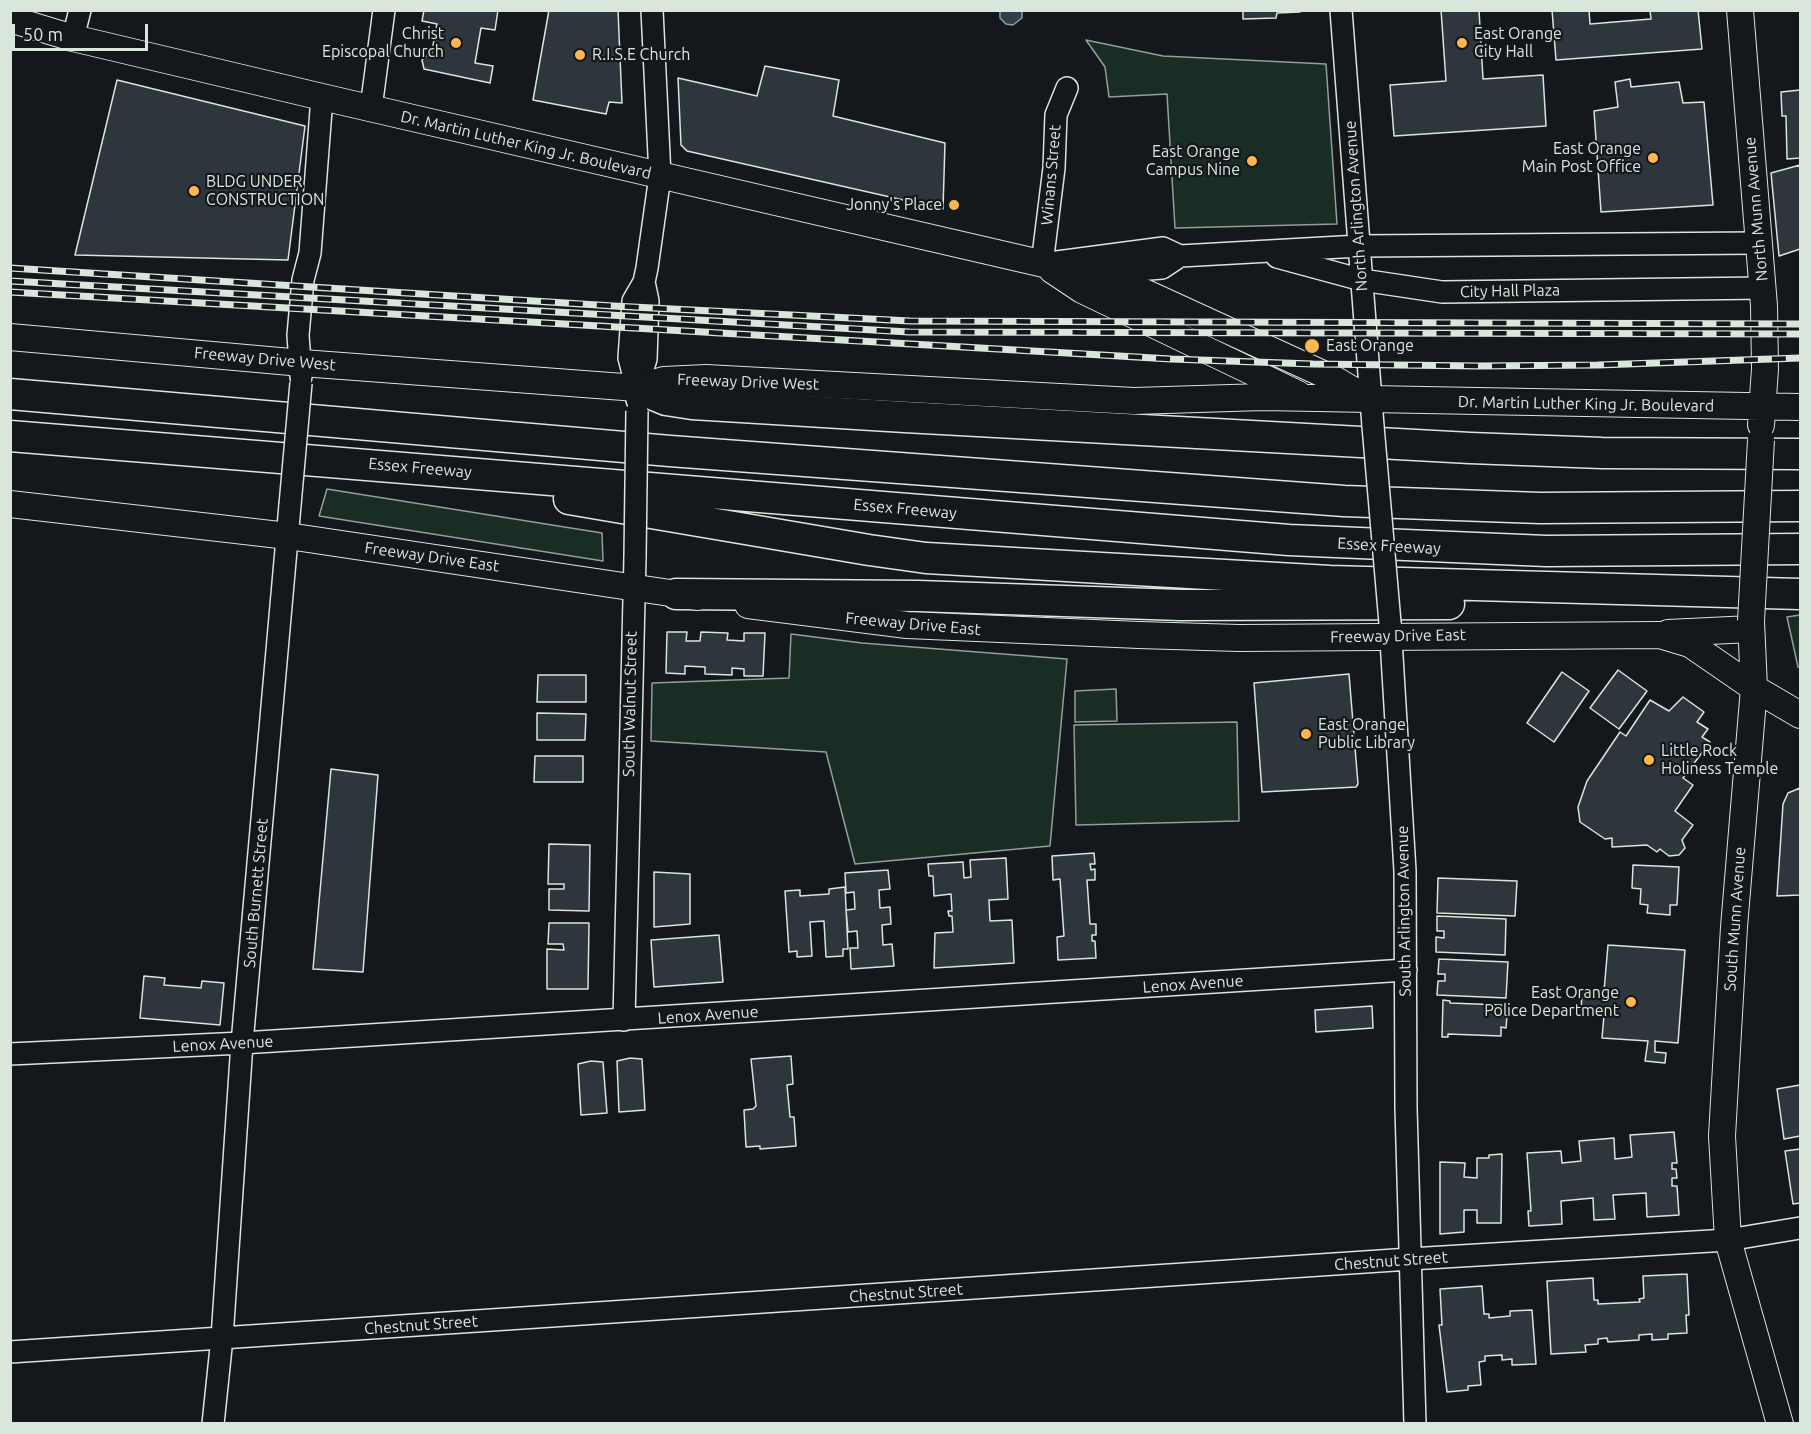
<!DOCTYPE html>
<html>
<head>
<meta charset="utf-8">
<style>
  body { margin:0 }
  #map { position:relative; width:1811px; height:1434px; overflow:hidden; background:#14181c; font-family:Ubuntu,sans-serif }
  canvas { display:block }
  .frame { position:absolute; inset:0; border:12px solid #d8e6dc; pointer-events:none }
  .scale { position:absolute; left:12px; top:24px; width:136px; height:27px; box-sizing:border-box; border:3px solid #d8e6dc; border-top:0; padding-left:8px; font-size:18px; line-height:21px; white-space:nowrap; color:#d8e6dc; -webkit-text-stroke:4px #14181c; paint-order:stroke }
</style>
</head>
<body>
<div id="map">
<canvas width="1811" height="1434"></canvas>
<div class="frame"></div>
<div class="scale">50 m</div>
</div>
<script>
const g = document.querySelector('canvas').getContext('2d');
g.lineJoin = 'round';
function fillPath(path, color) {
  g.fillStyle = color;
  g.fill(path, 'evenodd');
}
function shape(rows) {
  const path = new Path2D();
  for (const r of rows) {
    path.moveTo(r[0], r[1]);
    for (let i = 2; i < r.length; i += 2) path.lineTo(r[i], r[i + 1]);
  }
  return path;
}
function strokePath(path, color, width, dash) {
  g.strokeStyle = color;
  g.lineWidth = width;
  g.lineCap = dash ? 'butt' : 'round';
  g.setLineDash(dash || []);
  g.stroke(path);
}
function label(font, color, halo, rows, align = 'center') {
  g.font = font + ' Ubuntu,sans-serif';
  g.lineWidth = 4.5;
  g.setLineDash([]);
  g.textBaseline = 'middle';
  g.strokeStyle = halo;
  g.fillStyle = color;
  for (const [text, x, y, turn = 0] of rows) {
    g.save();
    g.translate(x, y);
    g.rotate((+turn || 0) * Math.PI / 180);
    g.textAlign = isNaN(turn) ? turn : align;
    if (halo) g.strokeText(text, 0, 0);
    g.fillText(text, 0, 0);
    g.restore();
  }
}
const green = shape([
  [1086,40,1163,56,1326,64,1337,224,1175,228,1167,94,1109,97,1105,67,1086,40],
  [327,489,602,533,603,561,319,516,327,489],
  [1800,615,1800,667,1798,667,1787,617,1800,615],
  [791,634,862,643,1067,659,1050,846,855,864,826,752,651,741,652,683,789,678,791,634],
  [1116,689,1117,721,1075,722,1075,691,1116,689],
  [1237,722,1239,821,1076,825,1074,725,1237,722]
]);
fillPath(green, '#1a2d24');
strokePath(green, '#939e99', 1.5);
const water = shape([
  [1000,11,1022,11,1022,18,1013,25,1006,24,1000,18,1000,11]
]);
fillPath(water, '#2f3f4d');
strokePath(water, '#939e99', 1.5);
const building = shape([
  [424,10,498,10,495,30,481,28,475,63,493,66,490,83,424,69,422,60,428,55,431,56,437,24,422,21,424,10],
  [549,10,618,10,622,103,609,102,606,114,533,100,549,10],
  [1243,10,1300,10,1300,12,1277,13,1276,18,1243,19,1243,10],
  [1441,10,1479,10,1483,79,1543,75,1546,126,1394,136,1390,85,1446,81,1441,10],
  [1552,10,1589,10,1590,24,1651,19,1650,10,1698,10,1702,49,1556,60,1552,10],
  [765,66,839,80,833,116,945,143,943,209,687,151,681,145,678,78,757,96,765,66],
  [1630,79,1631,87,1679,82,1683,103,1704,102,1713,205,1601,212,1594,111,1618,107,1615,82,1630,79],
  [117,80,305,126,288,260,75,255,117,80],
  [1800,90,1800,158,1787,159,1786,116,1782,116,1781,92,1800,90],
  [1800,165,1800,249,1779,256,1771,173,1800,165],
  [667,632,687,632,686,641,700,641,701,632,728,633,727,640,744,641,744,633,765,633,763,676,744,676,744,669,732,668,732,675,705,674,705,667,685,666,685,674,666,673,667,632],
  [1618,670,1647,691,1619,729,1590,708,1618,670],
  [1562,672,1589,691,1554,742,1527,723,1562,672],
  [1349,674,1358,784,1356,787,1262,792,1254,683,1349,674],
  [538,675,586,675,586,702,537,702,538,675],
  [1683,697,1704,712,1697,722,1708,729,1702,737,1710,742,1683,778,1693,785,1675,811,1693,825,1682,840,1685,848,1679,855,1669,856,1660,849,1657,852,1647,845,1612,847,1612,838,1605,839,1580,822,1578,807,1587,781,1620,732,1626,736,1650,700,1669,711,1683,697],
  [537,713,586,714,585,740,537,740,537,713],
  [535,756,583,756,583,782,534,782,535,756],
  [331,769,378,775,363,972,313,969,331,769],
  [1800,788,1800,895,1777,896,1783,804,1788,793,1800,788],
  [549,844,590,845,589,911,549,910,549,889,564,889,564,884,548,884,549,844],
  [1094,853,1095,864,1090,864,1091,870,1095,869,1095,880,1087,880,1090,924,1096,924,1096,935,1092,935,1092,941,1095,941,1096,958,1058,960,1057,937,1064,936,1060,879,1053,880,1052,856,1094,853],
  [1006,858,1008,899,989,900,990,921,1012,920,1014,963,934,968,935,933,953,932,952,916,949,916,948,911,952,911,951,894,934,896,933,876,929,876,928,864,963,862,964,878,971,877,970,860,1006,858],
  [1633,865,1679,867,1677,905,1670,905,1670,915,1647,913,1648,905,1640,904,1641,889,1632,888,1633,865],
  [888,870,890,889,879,890,880,908,890,907,891,924,882,925,883,945,892,944,894,966,851,969,850,948,858,948,857,931,848,932,846,910,855,909,854,892,846,893,845,873,888,870],
  [654,872,690,874,690,924,654,927,654,872],
  [1438,878,1517,881,1515,916,1437,913,1438,878],
  [845,887,848,949,843,949,843,956,826,957,824,921,810,922,812,956,797,957,797,951,789,952,785,891,800,890,800,896,829,894,829,889,845,887],
  [1437,916,1506,919,1505,955,1436,952,1436,937,1444,938,1444,931,1437,931,1437,916],
  [549,923,589,923,588,989,547,989,547,949,564,950,563,944,548,944,549,923],
  [719,935,723,982,654,987,651,940,719,935],
  [1608,945,1685,950,1678,1043,1655,1041,1655,1052,1666,1053,1665,1063,1645,1061,1648,1041,1602,1038,1604,1015,1581,1013,1582,990,1604,991,1608,945],
  [1439,959,1508,962,1506,998,1437,995,1438,981,1445,981,1445,974,1438,974,1439,959],
  [144,976,165,978,164,985,201,988,202,981,224,983,220,1025,140,1018,144,976],
  [1443,1000,1450,1001,1450,1003,1502,1005,1502,1016,1507,1016,1506,1028,1501,1027,1501,1036,1448,1034,1448,1037,1442,1037,1443,1000],
  [1372,1006,1373,1028,1316,1032,1315,1010,1372,1006],
  [791,1056,793,1084,787,1085,790,1117,794,1117,796,1146,760,1149,760,1146,746,1147,744,1110,753,1109,756,1106,751,1059,791,1056],
  [630,1058,642,1059,645,1110,619,1112,617,1061,630,1058],
  [591,1061,603,1062,607,1113,581,1115,578,1064,591,1061],
  [1800,1085,1800,1136,1784,1139,1777,1089,1800,1085],
  [1674,1132,1677,1163,1672,1163,1672,1169,1676,1169,1677,1178,1672,1178,1672,1186,1677,1186,1679,1215,1647,1217,1646,1193,1613,1195,1615,1219,1594,1220,1593,1198,1561,1201,1562,1224,1529,1226,1528,1211,1531,1211,1527,1153,1561,1151,1562,1163,1581,1161,1579,1141,1614,1138,1615,1159,1632,1157,1630,1135,1674,1132],
  [1800,1149,1800,1203,1793,1204,1785,1151,1800,1149],
  [1502,1154,1501,1223,1477,1223,1477,1210,1464,1210,1464,1232,1440,1234,1440,1162,1465,1163,1464,1177,1477,1178,1477,1158,1489,1158,1489,1155,1502,1154],
  [1687,1274,1689,1315,1686,1315,1687,1333,1668,1334,1668,1339,1652,1340,1652,1334,1639,1335,1639,1340,1608,1342,1607,1338,1598,1339,1598,1344,1585,1345,1586,1352,1551,1354,1547,1281,1593,1278,1594,1300,1598,1300,1598,1304,1640,1302,1639,1299,1644,1298,1643,1276,1687,1274],
  [1482,1286,1484,1314,1489,1314,1489,1318,1510,1316,1510,1311,1532,1310,1536,1364,1512,1365,1512,1359,1502,1360,1502,1355,1485,1356,1485,1361,1479,1362,1481,1385,1468,1386,1468,1390,1447,1392,1439,1325,1442,1325,1440,1289,1482,1286]
]);
fillPath(building, '#2c363c');
strokePath(building, '#d8e6dc', 1.5);
const minor = shape([
  [1341,10,1373,426],
  [73,38,80,10],
  [1067,88,1056,115,1054,168,1042,264,1163,248,1180,256,1359,246,1758,243],
  [371,108,384,10],
  [1277,257,1362,280,1442,292,1763,288],
  [1100,273,1162,268,1180,256],
  [301,377,298,335,303,280,310,253,322,97],
  [637,388,646,359,648,301,644,282],
  [637,400,637,388,629,358,633,301,644,282,647,268,660,176,652,10],
  [1390,623,1405,871,1406,1108,1415,1424],
  [624,1020,635,557],
  [10,1054,242,1043,1406,970],
  [10,1352,1410,1259,1728,1240,1800,1228],
  [213,1424,222,1338,242,1043,290,505]
]);
const major = shape([
  [1740,10,1764,306,1765,369,1761,425],
  [10,19,73,38,322,97,1057,267,1096,274,1120,281,1334,379,1368,399],
  [1052,270,1082,290,1298,394],
  [10,337,302,363,637,388,664,380,706,378,1134,401,1263,397,1800,407],
  [10,504,288,536,697,597],
  [748,605,907,625,1139,635,1239,638,1660,635,1690,644,1754,688,1800,715],
  [1751,621,1754,688,1734,927,1722,1136,1728,1240,1780,1424],
  [1668,633,1751,629]
]);
const highway = shape([
  [637,388,666,400,692,404,905,417,1470,448,1602,453,1800,454],
  [10,394,670,451,1344,501,1540,508,1800,506],
  [10,436,1289,540,1546,551,1800,549],
  [569,499,869,550,926,558,1330,581,1800,594],
  [676,594,918,596,1180,605,1449,604]
]);
strokePath(minor, '#d8e6dc', 24);
strokePath(major, '#d8e6dc', 28);
strokePath(highway, '#d8e6dc', 33);
strokePath(minor, '#14181c', 21);
strokePath(major, '#14181c', 26);
strokePath(highway, '#14181c', 30);
const rail = shape([
  [10,268,613,306,910,321,1800,324],
  [10,281,909,332,1800,334],
  [10,292,1171,359,1313,364,1479,366,1598,365,1800,358]
]);
strokePath(rail, '#d8e6dc', 7);
strokePath(rail, '#14181c', 4.5, [14]);
const minorBridge = shape([
  [1373,426,1390,623],
  [290,505,301,383],
  [635,557,637,411]
]);
const majorBridge = shape([
  [1751,621,1761,440]
]);
strokePath(minorBridge, '#d8e6dc', 24, []);
strokePath(majorBridge, '#d8e6dc', 28, []);
strokePath(minorBridge, '#14181c', 21);
strokePath(majorBridge, '#14181c', 26);
for (const [x, y, r, color] of [
  [456,43,6,"#ffb74d"],
  [1462,43,6,"#ffb74d"],
  [580,55,6,"#ffb74d"],
  [1653,158,6,"#ffb74d"],
  [1252,161,6,"#ffb74d"],
  [194,191,6,"#ffb74d"],
  [954,205,6,"#ffb74d"],
  [1312,346,8,"#ffb74d"],
  [1306,734,6,"#ffb74d"],
  [1649,760,6,"#ffb74d"],
  [1631,1002,6,"#ffb74d"]
]) {
  const dot = new Path2D();
  dot.arc(x, y, r, 0, 2 * Math.PI);
  g.fillStyle = color;
  g.fill(dot);
  strokePath(dot, '#14181c', 2);
}
label('16px', '#d8e6dc', '#14181c', [
  ["Christ",444,34,"right"],
  ["Episcopal Church",444,52,"right"],
  ["East Orange",1474,34],
  ["City Hall",1474,52],
  ["R.I.S.E Church",592,55],
  ["East Orange",1641,149,"right"],
  ["Main Post Office",1641,167,"right"],
  ["East Orange",1240,152,"right"],
  ["Campus Nine",1240,170,"right"],
  ["BLDG UNDER",206,182],
  ["CONSTRUCTION",206,200],
  ["Jonny's Place",942,205,"right"],
  ["East Orange",1326,346],
  ["East Orange",1318,725],
  ["Public Library",1318,743],
  ["Little Rock",1661,751],
  ["Holiness Temple",1661,769],
  ["East Orange",1619,993,"right"],
  ["Police Department",1619,1011,"right"]
], 'left');
label('16px', '#d8e6dc', '#14181c', [
  ["Dr. Martin Luther King Jr. Boulevard",526,145,13],
  ["Winans Street",1051,175,-85],
  ["North Arlington Avenue",1356,206,-94],
  ["North Munn Avenue",1756,209,-95],
  ["City Hall Plaza",1510,291,-1],
  ["Freeway Drive West",265,359,5],
  ["Freeway Drive West",748,382,2],
  ["Dr. Martin Luther King Jr. Boulevard",1586,404,1],
  ["Essex Freeway",420,468,5],
  ["Essex Freeway",905,509,5],
  ["Essex Freeway",1389,546,3],
  ["Freeway Drive East",432,557,8],
  ["Freeway Drive East",913,624,5],
  ["Freeway Drive East",1398,636,-1],
  ["South Walnut Street",630,704,-89],
  ["South Burnett Street",256,893,-85],
  ["South Arlington Avenue",1404,911,-91],
  ["South Munn Avenue",1735,919,-86],
  ["Lenox Avenue",1193,984,-4],
  ["Lenox Avenue",708,1015,-4],
  ["Lenox Avenue",223,1044,-3],
  ["Chestnut Street",1391,1261,-4],
  ["Chestnut Street",906,1293,-4],
  ["Chestnut Street",421,1325,-4]
]);
</script>
</body>
</html>
